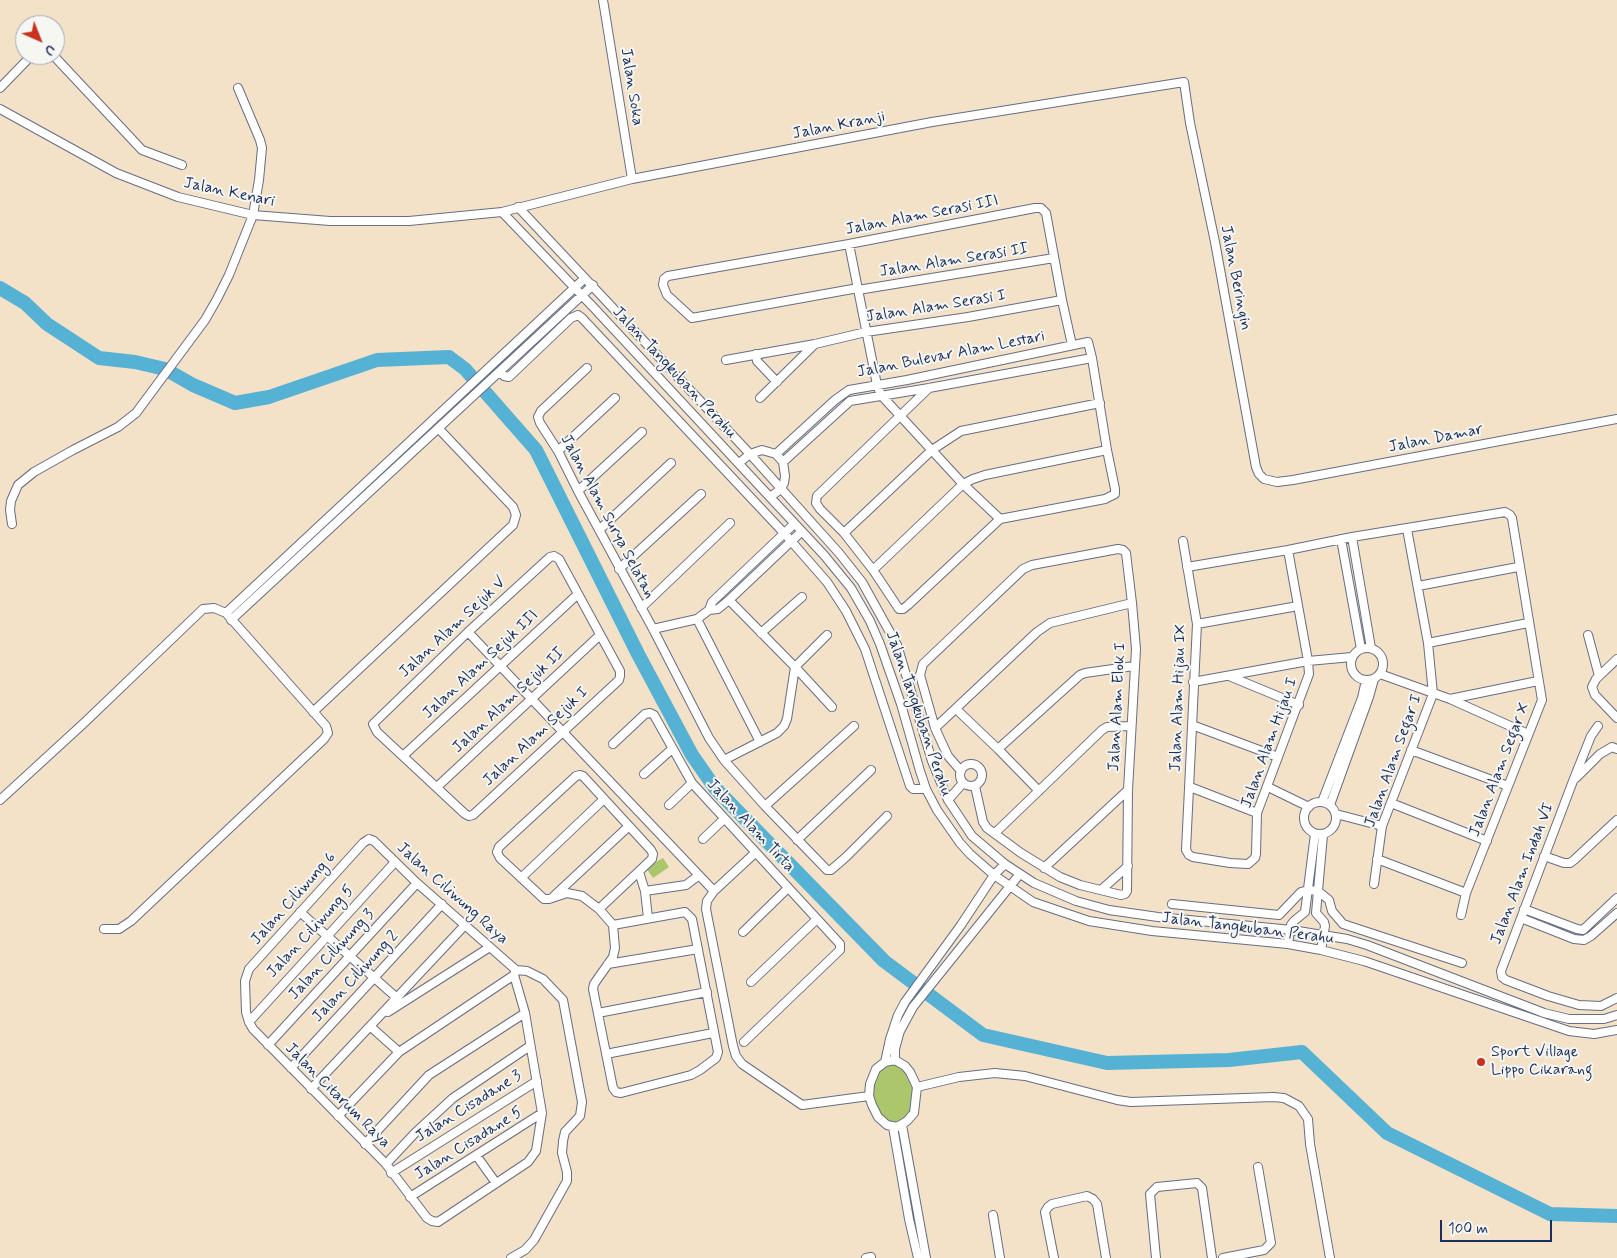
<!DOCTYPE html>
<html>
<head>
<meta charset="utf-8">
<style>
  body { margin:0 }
  #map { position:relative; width:1617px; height:1258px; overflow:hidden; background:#f3e1c8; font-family:Mynerve,sans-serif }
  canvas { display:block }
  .north { position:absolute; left:15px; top:15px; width:50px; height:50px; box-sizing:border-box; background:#f6f6f2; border:1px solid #9ea6b7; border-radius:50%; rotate:136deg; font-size:14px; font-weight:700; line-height:20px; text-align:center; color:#1b2f5e }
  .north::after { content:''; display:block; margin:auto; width:18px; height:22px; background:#c8321e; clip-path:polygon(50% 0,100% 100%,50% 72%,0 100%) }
  .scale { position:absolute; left:1440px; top:1220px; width:112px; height:22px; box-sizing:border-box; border:2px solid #1b2f5e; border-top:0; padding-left:6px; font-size:15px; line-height:18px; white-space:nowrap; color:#1b2f5e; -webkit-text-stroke:4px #f6f6f2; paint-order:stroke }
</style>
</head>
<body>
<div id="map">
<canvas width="1617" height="1258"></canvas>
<div class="north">U</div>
<div class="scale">100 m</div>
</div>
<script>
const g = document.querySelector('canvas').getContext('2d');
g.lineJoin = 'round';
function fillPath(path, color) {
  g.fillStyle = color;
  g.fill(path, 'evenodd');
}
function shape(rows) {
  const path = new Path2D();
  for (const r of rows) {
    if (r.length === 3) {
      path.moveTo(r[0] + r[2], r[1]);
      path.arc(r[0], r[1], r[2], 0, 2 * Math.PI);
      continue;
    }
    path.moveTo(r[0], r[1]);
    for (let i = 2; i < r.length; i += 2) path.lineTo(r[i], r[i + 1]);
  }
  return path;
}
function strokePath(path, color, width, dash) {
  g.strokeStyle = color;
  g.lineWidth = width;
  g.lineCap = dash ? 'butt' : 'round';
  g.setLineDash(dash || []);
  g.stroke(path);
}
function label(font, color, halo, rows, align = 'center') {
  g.font = font + ' Mynerve,sans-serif';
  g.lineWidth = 4;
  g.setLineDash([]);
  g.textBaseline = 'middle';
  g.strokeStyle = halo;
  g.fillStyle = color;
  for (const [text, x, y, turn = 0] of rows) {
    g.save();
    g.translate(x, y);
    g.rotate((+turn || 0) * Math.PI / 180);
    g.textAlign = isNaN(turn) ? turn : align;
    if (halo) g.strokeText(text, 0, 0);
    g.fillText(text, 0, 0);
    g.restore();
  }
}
fillPath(shape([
  [663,858,669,867,653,878,646,868],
  [895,1061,909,1072,915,1088,912,1112,896,1126,887,1123,878,1114,870,1095,876,1070]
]), '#acc66c');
strokePath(shape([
  [0,288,25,303,47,324,99,358,135,362,165,369,193,385,235,403,269,397,377,360,449,357,465,369,536,450,638,654,692,755,715,788,884,961,983,1035,1107,1063,1229,1060,1302,1052,1387,1133,1550,1214,1617,1216]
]), '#56b2d4', 14);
const street = shape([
  [603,0,632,179],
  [53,55,142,150,182,165],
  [0,88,32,55],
  [0,109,116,173,178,197,253,215,330,221,409,221,502,212,632,179,932,122,1184,82,1190,123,1215,242,1256,467,1259,474,1264,479,1277,482,1293,480,1617,419],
  [518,207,750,454,839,553,862,582,897,645,932,761,948,800,972,836,1005,864,1034,883,1076,901,1109,910,1158,917,1292,930,1347,939,1367,945,1544,1013,1569,1019,1604,1019,1617,1015],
  [502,212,595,309,740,465,824,555,851,588,870,621,880,644,901,704,920,771,926,789,937,810,960,843,970,854,994,875,1033,902,1089,921,1152,931,1288,944,1321,950,1364,961,1569,1031,1594,1034,1617,1030],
  [849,244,877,385,881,395,963,484,1000,519],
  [858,288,692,318,667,295,663,285,664,279,668,276,849,244,1035,208,1041,208,1046,213,1062,300,1072,345],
  [858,290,1054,258],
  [756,354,757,361,777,382],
  [726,360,815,344,866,332,968,317,1062,300],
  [587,368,541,411,538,417,540,423,558,451,578,491,653,629,709,738,724,760,765,806,827,870,831,870,846,857,887,816],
  [500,372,504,376,509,377,571,318,578,315,582,318,784,533,827,582,846,611,865,649,910,786,913,789,926,789],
  [760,398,815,344],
  [558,451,615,398],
  [776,454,835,400,849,390,907,380,1088,342,1092,358,1107,450,1115,489,1115,494,1105,499,1000,519,908,605,903,609,899,609,873,570,844,533,820,509,816,503,817,496,929,388],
  [783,462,850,401,929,388,1092,358],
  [739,463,750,454,762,450,776,454,783,462,785,476,784,483,781,489,770,497],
  [578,491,642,432],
  [12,524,10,510,11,501,18,485,34,472,73,450,118,427,136,413,205,320,217,299,229,275,253,215,259,180,262,148,260,140,238,88],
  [599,530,671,463],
  [844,533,932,450,961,431,1100,403],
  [1352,537,1371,648],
  [1341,539,1361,649],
  [1183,541,1197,624,1186,850,1189,855,1193,857,1230,863,1248,864,1255,858,1256,854,1257,813,1309,674,1308,661,1288,550],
  [554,556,559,559,620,671,620,676,619,680,473,815,469,816,465,814,377,732,373,724,468,632,550,557,554,556],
  [1187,567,1288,550,1352,537,1505,512,1510,515,1512,518,1542,700,1466,893,1461,915],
  [619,569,701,494],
  [873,570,963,484,973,479,985,475,1107,450],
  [1418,586,1518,567],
  [729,600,795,667,832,707],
  [641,608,730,523],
  [709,610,712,602,794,524],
  [226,613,585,278],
  [697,619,760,742],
  [231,620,593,285],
  [1197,624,1298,606],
  [653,629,697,619,709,610,718,609,729,600,801,532],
  [468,632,714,891,707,901,706,909,733,1046,736,1056,742,1064,802,1105,869,1096],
  [761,633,802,597],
  [1588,635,1599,676],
  [1428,643,1528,623],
  [1367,664,16],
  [1617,659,1596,679,1592,687,1595,695,1617,718],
  [1380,674,1450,699,1528,734],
  [1229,676,1299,705],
  [1193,682,1308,661,1352,657],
  [1450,699,1538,681],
  [956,709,998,749,1039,791],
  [313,712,513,525,516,515,513,507,439,429],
  [1192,725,1278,757],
  [1598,726,1591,736,1573,781,1501,971,1502,977,1506,980,1548,996,1579,1005,1601,1006,1617,998],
  [935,728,1037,632,1050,623,1132,603],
  [613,744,645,714,650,713,654,715,692,783,840,944,840,950,744,1042],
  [998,749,1080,675,1085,673,1134,666],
  [1411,750,1508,786],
  [403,756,578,594],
  [724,760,777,733,784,726,787,719,795,667,827,635],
  [971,775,11],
  [961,771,948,756,935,728,920,675,923,664,1023,569,1032,565,1118,549,1123,550,1126,553,1132,603,1136,649,1128,790,1127,891,1125,894,1121,895,1080,885,1060,877,1021,853,987,828,983,822,975,786],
  [644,774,672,749],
  [1576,778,1600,754,1612,747,1617,749],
  [437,787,600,635],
  [1190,787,1257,813],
  [1268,787,1309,807],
  [0,800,84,723,203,609,214,608,226,613,326,726,328,733,324,739,131,921,119,929,104,929],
  [948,800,963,783],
  [1320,818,16],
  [1322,802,1362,698,1366,680],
  [1391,803,1487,841],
  [669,805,692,783],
  [1330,805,1369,697,1374,679],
  [765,806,854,726],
  [1336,814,1382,826],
  [995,833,1102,730,1107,727,1131,726],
  [369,839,374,841,417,883,516,970,514,975,525,1013,542,1113,536,1151,528,1162,438,1222,432,1221,427,1218,386,1164,253,1029,249,1022,246,1012,245,981,249,969,363,843,369,839],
  [703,839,724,819],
  [797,840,871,770],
  [1544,856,1564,863,1570,863,1574,860,1617,820],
  [1377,859,1466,893],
  [1044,868,1128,790],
  [639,872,645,891,648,918],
  [521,878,604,799],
  [1374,884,1382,826,1433,694,1428,643,1407,529],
  [1101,890,1128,866],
  [645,891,686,885,698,876],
  [714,891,755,853],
  [554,896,629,826],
  [1172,904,1279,915,1301,892,1308,890,1318,891,1329,900,1332,911,1343,924,1462,963],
  [599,909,652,859,653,854,651,850,583,776,580,775,576,776,499,847,497,852,500,858,544,899,549,899,567,893,582,896,599,909,613,925,615,948,613,957,594,984,593,989,613,1088,616,1092,621,1093,691,1075,700,1070,716,1058,718,1052,692,919,685,912,613,925],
  [1524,909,1577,929,1583,930,1617,898],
  [300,912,397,998],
  [1521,918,1574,939,1584,940,1591,936,1617,913],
  [743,932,788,888],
  [1288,944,1291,925,1294,921,1305,912,1315,834],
  [1321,950,1325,926,1324,922,1316,913,1323,835],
  [608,964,698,949],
  [751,982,817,919],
  [388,1012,490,947],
  [598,1013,707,992],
  [249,1022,395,862],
  [371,1027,399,1052],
  [268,1045,417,883],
  [606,1054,713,1033],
  [895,1060,895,1049,900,1031,913,1007,1019,875],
  [895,1060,905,1066,910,1072,917,1087,914,1113,907,1121,897,1127,887,1125,878,1117,872,1105,869,1096,870,1084,876,1069,885,1062,895,1060],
  [885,1062,890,1039,898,1015,905,1002,961,925,994,875,1005,864],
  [291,1068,442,904],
  [917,1087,959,1077,995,1073,1025,1076,1117,1100,1131,1102,1273,1097,1284,1098,1299,1106,1308,1119,1310,1144,1330,1258],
  [311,1089,465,925],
  [338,1116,399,1052,514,975],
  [902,1125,926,1258],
  [893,1127,909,1219,918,1258],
  [365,1144,429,1075,525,1013],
  [476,1155,496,1183],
  [386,1164,415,1133,453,1098,530,1046],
  [391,1173,537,1081],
  [410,1197,542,1113],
  [993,1215,1000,1258],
  [511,1258,525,1250,534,1240,567,1181,567,1172,562,1153,563,1141,565,1132,580,1116,582,1102,563,1000,543,979,527,971,516,970],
  [866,1258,871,1257],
  [1054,1258,1045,1212,1048,1207,1052,1204,1087,1196,1093,1199,1097,1204,1106,1258],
  [1156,1258,1150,1194,1157,1187,1197,1183,1202,1188,1212,1258],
  [1223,1258,1264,1250,1271,1243,1258,1167]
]);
strokePath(street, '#676d83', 10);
strokePath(street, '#fff', 8);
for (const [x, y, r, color] of [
  [1481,1062,5,"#c8321e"]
]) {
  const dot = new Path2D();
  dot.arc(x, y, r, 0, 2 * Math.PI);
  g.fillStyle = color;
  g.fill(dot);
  strokePath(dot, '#f6f6f2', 2);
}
label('16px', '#1b2f5e', '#f6f6f2', [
  ["Jalan Soka",631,87,81],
  ["Jalan Kranji",839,126,-11],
  ["Jalan Kenari",229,193,12],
  ["Jalan Alam Serasi III",922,216,-11],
  ["Jalan Alam Serasi II",954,261,-9],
  ["Jalan Beringin",1235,278,79],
  ["Jalan Alam Serasi I",936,307,-9],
  ["Jalan Bulevar Alam Lestari",951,355,-11],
  ["Jalan Tangkuban Perahu",674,373,47],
  ["Jalan Damar",1436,439,-11],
  ["Jalan Alam Surya Selatan",607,517,62],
  ["Jalan Alam Sejuk V",453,628,-43],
  ["Jalan Alam Sejuk III",481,665,-43],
  ["Jalan Alam Hijau IX",1179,698,-88],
  ["Jalan Alam Sejuk II",509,701,-43],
  ["Jalan Alam Elok I",1118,707,-87],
  ["Jalan Tangkuban Perahu",918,714,71],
  ["Jalan Alam Sejuk I",536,737,-43],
  ["Jalan Alam Hijau I",1270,743,-70],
  ["Jalan Alam Segar I",1394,761,-70],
  ["Jalan Alam Segar X",1500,770,-69],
  ["Jalan Alam Tirta",750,826,47],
  ["Jalan Alam Indah VI",1523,874,-69],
  ["Jalan Ciliwung Raya",452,894,42],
  ["Jalan Ciliwung 6",294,899,-48],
  ["Jalan Tangkuban Perahu",1248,929,7],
  ["Jalan Ciliwung 5",311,932,-47],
  ["Jalan Ciliwung 3",332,955,-47],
  ["Jalan Ciliwung 2",356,977,-47],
  ["Jalan Citarum Raya",337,1096,45],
  ["Jalan Cisadane 3",469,1107,-32],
  ["Jalan Cisadane 5",469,1144,-32]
]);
label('16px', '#1b2f5e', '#f6f6f2', [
  ["Sport Village",1491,1053],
  ["Lippo Cikarang",1491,1071]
], 'left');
</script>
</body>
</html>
